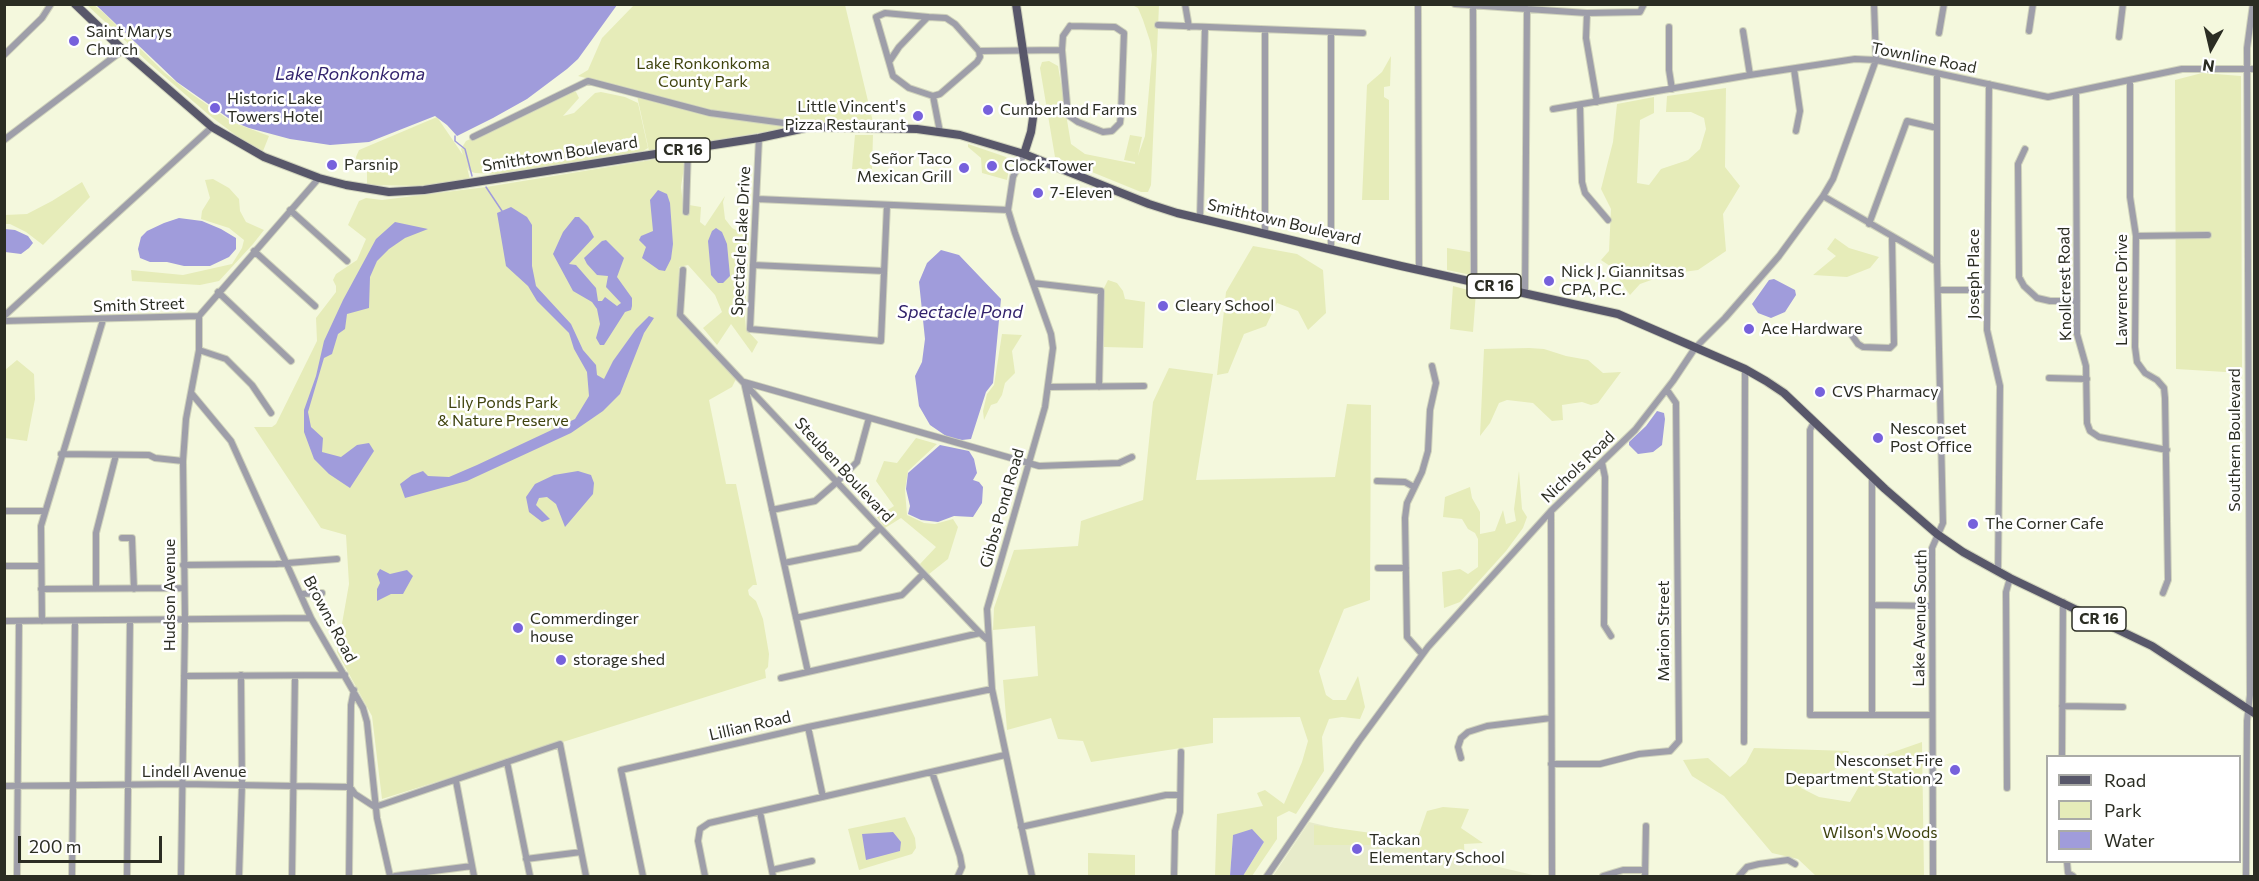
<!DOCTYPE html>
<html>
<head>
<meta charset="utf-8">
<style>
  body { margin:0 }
  #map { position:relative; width:2259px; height:881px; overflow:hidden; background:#f4f8dd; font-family:Commissioner,sans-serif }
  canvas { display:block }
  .frame { position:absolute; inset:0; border:6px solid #2b2d23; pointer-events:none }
  .legend { position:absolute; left:2046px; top:755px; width:195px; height:108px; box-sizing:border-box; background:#fff; border:2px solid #aaaba7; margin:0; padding:8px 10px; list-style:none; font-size:18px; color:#2b2d23 }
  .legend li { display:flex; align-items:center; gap:12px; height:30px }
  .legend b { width:30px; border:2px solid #aaaba7 }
  .north { position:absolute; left:2181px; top:18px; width:60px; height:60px; -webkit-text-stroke:4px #fff; paint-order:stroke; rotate:188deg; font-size:16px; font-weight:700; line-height:24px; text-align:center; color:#2b2d23 }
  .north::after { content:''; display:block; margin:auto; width:21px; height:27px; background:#2b2d23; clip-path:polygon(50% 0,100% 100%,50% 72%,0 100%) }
  .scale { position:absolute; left:18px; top:836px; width:144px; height:27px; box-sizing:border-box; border:3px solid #2b2d23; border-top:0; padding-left:8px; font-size:18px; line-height:21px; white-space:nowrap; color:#2b2d23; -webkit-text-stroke:4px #fff; paint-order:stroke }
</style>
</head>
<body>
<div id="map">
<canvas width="2259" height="881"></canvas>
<div class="frame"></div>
<ul class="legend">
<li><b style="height:8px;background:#58576a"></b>Road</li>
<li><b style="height:16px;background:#e6ecb9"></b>Park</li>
<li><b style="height:16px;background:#a09cdb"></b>Water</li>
</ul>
<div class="north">N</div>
<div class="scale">200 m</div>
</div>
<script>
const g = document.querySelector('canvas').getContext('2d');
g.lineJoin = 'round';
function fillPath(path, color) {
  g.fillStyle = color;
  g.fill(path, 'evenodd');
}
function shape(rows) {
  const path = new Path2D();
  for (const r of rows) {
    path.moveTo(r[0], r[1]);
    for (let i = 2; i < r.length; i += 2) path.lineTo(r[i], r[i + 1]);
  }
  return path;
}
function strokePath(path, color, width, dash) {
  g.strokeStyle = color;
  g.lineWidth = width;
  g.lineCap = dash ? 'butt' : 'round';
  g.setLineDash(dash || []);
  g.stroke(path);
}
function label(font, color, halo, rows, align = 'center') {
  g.font = font + ' Commissioner,sans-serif';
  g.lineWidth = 5;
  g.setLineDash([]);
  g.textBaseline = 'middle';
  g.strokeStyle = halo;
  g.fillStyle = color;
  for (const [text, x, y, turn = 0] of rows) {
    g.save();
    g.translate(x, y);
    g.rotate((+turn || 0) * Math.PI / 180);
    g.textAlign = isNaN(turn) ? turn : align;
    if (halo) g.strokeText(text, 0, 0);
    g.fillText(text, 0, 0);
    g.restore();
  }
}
fillPath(shape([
  [1309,822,1537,876,1273,876]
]), '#e7ebca');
fillPath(shape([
  [87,5,94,5,104,13,165,73,189,92,232,122,269,136,263,151,242,140,209,115,150,64],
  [634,5,845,5,873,122,794,127,649,151,636,91,578,76,588,70,602,38],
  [1132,5,1159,5,1151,185,1148,192,1141,192,1055,157,1040,68,1042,62,1049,61,1058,66,1071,144,1085,154,1135,164,1135,162,1124,160,1130,135,1142,137,1138,156,1145,136,1152,55,1150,41,1143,20,1138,8],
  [1391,56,1390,86,1384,87,1384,97,1389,100,1389,200,1362,200,1367,85,1382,72],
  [2202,73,2241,76,2242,373,2176,369,2175,80],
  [1726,88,1725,167,1740,186,1723,214,1726,251,1698,270,1668,274,1640,284,1630,295,1610,266,1601,260,1609,251,1611,209,1601,189,1613,142,1617,104,1654,97,1654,113,1640,120,1637,183,1649,185,1661,169,1688,160,1700,149,1706,129,1704,118,1691,112,1666,112,1667,96],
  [571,91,576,92,579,98,563,116,574,113,595,93,601,92,625,97,638,103,648,148,643,151,498,174,475,173,469,171,467,167,470,180,421,186,367,185,367,172,358,169,356,157,359,150,437,117,463,155,461,149,466,141],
  [855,135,873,135,872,169,852,169],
  [968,144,1006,157,1010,163,1007,180,982,173,981,158,968,147],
  [682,155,684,167,681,187,683,204,701,207,700,222,705,226,725,196,723,202,725,219,732,228,749,237,745,316,746,329,758,342,752,353,731,324,717,345,703,328,722,312,715,295,688,265,679,267,678,319,736,379,732,387,709,400,726,484,736,484,757,585,753,585,748,590,749,595,756,601,763,619,769,654,768,667,765,670,766,678,382,799,372,716,337,652,349,584,346,535,321,528,254,427,272,427,276,424,317,341,316,318,336,292,336,286,333,280,336,274,357,260,366,239,348,225,359,201,366,198,382,200,486,187],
  [213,179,229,188,239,199,240,211,246,222,264,230,253,244,219,281,200,285,132,281,131,270,183,275,232,264,242,248,244,240,229,228,201,219,202,211,210,198,205,180],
  [82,182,90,197,43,245,26,232,10,224,5,224,5,215,27,214,52,201],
  [1835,238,1849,248,1879,257,1870,268,1847,277,1813,275,1836,256,1827,249],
  [1253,246,1297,254,1323,270,1326,313,1308,330,1298,311,1277,303,1266,326,1244,334,1228,373,1217,375,1226,292],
  [1447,248,1470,252,1471,275,1447,270],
  [1108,280,1117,283,1123,291,1125,299,1145,302,1143,348,1104,347,1104,288],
  [1453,286,1476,292,1473,332,1450,329],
  [1002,334,1022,335,1012,351,1015,373,1005,383,1002,395,997,403,991,405,984,420,983,411,987,394,994,385],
  [1529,348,1544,349,1566,356,1588,360,1603,373,1621,372,1598,403,1591,405,1582,402,1562,405,1563,420,1552,421,1533,403,1507,400,1499,403,1490,423,1480,436,1484,349],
  [17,360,34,374,35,399,27,441,5,438,5,370],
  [1169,368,1213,374,1196,480,1335,477,1347,404,1371,405,1370,600,1344,609,1319,671,1326,695,1333,700,1346,700,1358,676,1365,707,1360,719,1342,717,1329,719,1322,737,1324,771,1296,814,1289,811,1277,817,1277,839,1252,876,1243,876,1264,842,1233,835,1230,876,1215,876,1217,814,1263,806,1257,793,1265,790,1284,804,1302,762,1308,741,1300,717,1213,718,1213,743,1091,762,1083,741,1058,739,1051,718,1007,730,1003,680,1038,676,1035,626,993,630,994,608,1014,550,1078,546,1081,521,1143,500,1153,402],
  [916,438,937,444,908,471,905,490,907,515,924,523,935,524,953,519,958,527,948,559,929,574,920,564,936,547,901,518,885,528,877,517,894,506,876,481,884,461,897,463],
  [1519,471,1522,509,1527,517,1523,528,1506,551,1460,602,1444,608,1442,572,1460,569,1468,574,1478,567,1478,539,1475,533,1468,529,1462,519,1443,517,1445,497,1470,487,1472,498,1480,512,1480,534,1495,531,1503,510,1506,524,1516,521,1514,509],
  [1922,742,1924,876,1816,876,1798,859,1772,853,1724,796,1692,776,1683,760,1708,758,1730,777,1746,763,1754,748,1849,751,1843,764,1830,773,1807,775,1801,788,1819,797,1850,802,1861,783,1878,763,1879,757],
  [1443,807,1469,809,1461,828,1483,843,1464,844,1465,862,1403,848,1379,845,1314,845,1314,825,1400,837,1419,834,1427,811],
  [905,817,915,838,916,848,912,854,859,870,848,829],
  [1088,853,1135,855,1135,876,1088,876]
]), '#e6ecb9');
fillPath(shape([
  [96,5,617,4,617,5,578,59,567,69,527,99,493,118,457,136,447,125,435,116,369,142,330,145,290,139,249,128,234,122,177,82],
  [658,190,667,194,670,203,673,244,671,259,665,271,659,270,642,258,646,247,639,240,641,236,653,231,650,200],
  [511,207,527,217,532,225,532,266,536,286,571,324,583,350,596,365,597,375,604,379,613,361,636,329,649,316,654,318,644,333,620,394,603,411,571,433,467,481,405,498,400,484,412,475,423,471,428,476,449,477,477,465,575,419,589,396,587,372,574,349,569,333,537,301,528,286,506,266,497,213],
  [575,217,579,217,588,226,594,237,569,264,576,265,596,288,598,301,602,301,605,297,617,306,621,303,606,287,608,276,597,275,587,264,584,258,602,241,606,240,624,258,617,277,632,298,632,306,631,310,625,312,604,345,600,345,596,338,600,324,597,309,592,302,573,291,553,254,563,232],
  [179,218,202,221,221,229,236,238,236,249,229,257,210,266,184,266,167,262,150,262,140,258,138,249,141,237,147,231,164,223],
  [395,222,428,229,405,238,389,249,377,261,370,277,369,308,347,314,345,329,338,334,332,354,324,358,308,412,311,427,323,438,322,452,341,457,357,445,369,443,374,451,350,488,329,474,314,459,304,432,304,410,316,376,324,341,343,300,376,239],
  [716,228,722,232,727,244,730,276,723,283,718,283,711,275,708,241,712,231],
  [5,229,15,230,28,236,33,243,29,248,21,254,5,252],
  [941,250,959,255,1001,299,993,383,986,392,971,439,962,440,949,438,930,425,919,406,915,376,922,362,925,339,919,282,927,263],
  [1774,279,1795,290,1796,295,1785,312,1771,318,1758,313,1752,304,1769,280],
  [1657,411,1664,413,1665,419,1662,445,1653,452,1638,454,1629,445,1629,442,1646,426],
  [940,445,969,451,974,459,977,473,973,480,979,482,983,487,982,503,973,517,954,516,938,522,921,520,908,514,910,506,906,489,908,473],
  [578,471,591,475,594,483,593,494,565,527,556,504,547,497,539,498,536,505,550,519,542,522,529,512,526,497,535,484,554,475],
  [380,569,390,574,407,570,413,576,403,594,391,594,377,601,377,589,380,583,377,574],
  [1252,829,1264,842,1243,876,1230,876,1233,835],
  [893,832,901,842,900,851,866,860,862,834]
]), '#a09cdb');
strokePath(shape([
  [455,136,455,141,465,149,472,176],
  [486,187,502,211]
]), '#a09cdb', 1.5);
const minor = shape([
  [1185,4,1189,27],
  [1418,4,1419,269],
  [1455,4,1527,9,1525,292],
  [1473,5,1474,281],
  [1527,9,1587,13,1640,12,1644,4],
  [1587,13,1586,38,1597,102],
  [1158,25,1363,33],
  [1070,26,1115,27,1124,33,1121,114,1120,123,1112,131,1103,132,1078,122,1068,115,1062,50,1063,36,1070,26],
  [1669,27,1669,70,1672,89],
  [1743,31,1750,75],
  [2029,31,2033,4],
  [1331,32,1331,249],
  [1939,33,1944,4],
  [2119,37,2123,4],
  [979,51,1062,50],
  [4,55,42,18,51,4],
  [889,62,876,17,885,13,928,17],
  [1794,69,1800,111,1796,131],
  [2130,81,2130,197,2136,236,2135,347,2137,362,2145,373,2157,380,2164,388,2165,398,2168,580,2163,593],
  [1989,84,1987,330,2000,386,1998,571],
  [2076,92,2077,334,2086,366,2087,423,2090,431,2099,437,2167,450],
  [933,96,909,88,893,76,889,62,899,47,921,24,928,17,946,18,955,24,979,51],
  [933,96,940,94,977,62,980,57,979,51],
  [933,96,940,132],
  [1580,105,1582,182,1585,193,1608,220],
  [1553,109,1750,75,1855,59,1876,60,2048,97,2182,69,2254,69],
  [473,137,588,81,710,113,806,126],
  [759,138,750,329,881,341,887,205],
  [4,140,123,50],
  [2025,149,2018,164,2019,277,2024,286,2037,298,2050,301,2077,301],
  [1024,154,1013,177,1008,210,1015,233,1051,334,1053,348,1045,407,987,609,992,689,1032,876],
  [1823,196,1937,262],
  [757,199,1008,210],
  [290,210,347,261],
  [686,212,688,149],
  [1200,218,1205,27],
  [1869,224,1907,121,1937,128],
  [1265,233,1265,30],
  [2136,236,2208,235],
  [254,251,315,306],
  [753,265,884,271],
  [683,270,680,315,880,528,980,633,989,641],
  [1033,283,1101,291,1099,387],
  [1938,290,1987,290],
  [218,292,291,361],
  [4,316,212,127],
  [4,321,199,316,319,178],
  [1851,334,1858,344,1863,347,1890,348,1894,344,1892,237],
  [199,350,226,359,252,385,271,413],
  [2049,378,2087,379],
  [1048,387,1144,386],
  [192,394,231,441,311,618,363,708,367,722,377,818,390,876],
  [1814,422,1810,430,1810,715,1932,715],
  [61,454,149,455,155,458,183,461],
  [1602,463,1605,477,1604,625,1611,636],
  [1377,481,1405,482,1414,487],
  [772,510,815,501,837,482,857,462,869,418],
  [4,511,45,511],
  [1551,511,1552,876],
  [122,538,132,538,134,589],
  [784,563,859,548,880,528],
  [183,565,276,564,337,559],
  [4,566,41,566],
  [1378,568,1406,568],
  [96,588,96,533,116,455],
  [41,589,184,588],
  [301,594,322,593],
  [1872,605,1932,606],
  [796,618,902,595,923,574],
  [4,621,311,618],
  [42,621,41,526,103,320],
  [1422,654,1407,637,1405,518,1407,503,1422,472,1428,451,1430,410,1436,383,1432,366],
  [808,672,744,382,1039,466,1119,463,1132,457],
  [184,676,345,675],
  [781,678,980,633],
  [2062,706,2123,707],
  [1872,715,1872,476],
  [808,727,823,797],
  [1744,742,1745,369],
  [2062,756,2063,602],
  [1461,758,1458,747,1461,738,1468,732,1487,726,1551,718],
  [507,762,530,876],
  [1551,764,1600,764,1639,754,1670,751,1679,741,1676,403,1667,390],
  [932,772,960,856,962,867,958,876],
  [456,781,474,876],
  [4,786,183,784,350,787,355,794,375,807,560,744,586,876],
  [2007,788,2006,592,2010,578],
  [760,812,773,876],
  [1021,827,1166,795,1179,795],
  [526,859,581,852],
  [2067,862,2068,873,2073,876],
  [772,870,812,861],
  [17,876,19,621],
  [72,876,75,621],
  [127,876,130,620],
  [181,876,185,620,183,461,186,419,199,350,199,316],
  [239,876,242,785,241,675],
  [292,876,295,676],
  [349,876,351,705,354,690],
  [395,876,472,866],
  [643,876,621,770,808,727,992,689],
  [705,876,698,841,700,829,709,823,1005,755],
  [1174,876,1175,831,1180,812,1181,752],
  [1267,876,1359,741,1428,647,1551,511,1635,430,1673,381,1695,348,1725,318,1779,256,1823,196,1833,179,1876,60,1874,4],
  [1603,876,1623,870,1645,870],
  [1645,876,1646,826],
  [1739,876,1747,867,1759,864,1788,860,1795,864],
  [1933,876,1932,548,1943,523,1937,262,1937,74],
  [2246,876,2247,721,2250,695,2247,48,2253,4]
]);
const major = shape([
  [75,4,123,50,212,127,264,157,319,178,346,185,389,192,424,190,759,138,810,127,917,129,960,135,1024,154,1149,204,1177,213,1401,266,1618,314,1745,369,1766,381,1784,393,1885,489,1937,534,1963,552,2010,578,2152,646,2254,713],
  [1016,4,1033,118,1031,132,1024,154]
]);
strokePath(minor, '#d0d3bc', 8);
strokePath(major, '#d0d3bc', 10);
strokePath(minor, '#9e9ea9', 6);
strokePath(major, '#58576a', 8);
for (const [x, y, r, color] of [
  [74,41,6,"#7661dc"],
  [215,108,6,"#7661dc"],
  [988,110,6,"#7661dc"],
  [918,116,6,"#7661dc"],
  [332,165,6,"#7661dc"],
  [992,166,6,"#7661dc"],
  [964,168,6,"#7661dc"],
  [1038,193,6,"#7661dc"],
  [1549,281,6,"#7661dc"],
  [1163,306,6,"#7661dc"],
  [1749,329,6,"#7661dc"],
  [1820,392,6,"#7661dc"],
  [1878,438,6,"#7661dc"],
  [1973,524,6,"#7661dc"],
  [518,628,6,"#7661dc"],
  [561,660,6,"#7661dc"],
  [1955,770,6,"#7661dc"],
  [1357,849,6,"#7661dc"]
]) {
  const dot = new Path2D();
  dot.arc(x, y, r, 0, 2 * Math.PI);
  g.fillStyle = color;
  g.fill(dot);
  strokePath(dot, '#fff', 2);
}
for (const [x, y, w] of [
  [683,150,54],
  [1494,286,54],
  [2099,619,54]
]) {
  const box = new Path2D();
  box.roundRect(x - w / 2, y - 12, w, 24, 4.5);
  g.fillStyle = '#fff';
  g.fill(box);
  strokePath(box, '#2b2d23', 1.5);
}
label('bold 15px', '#2b2d23', null, [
  ["CR 16",683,150],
  ["CR 16",1494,286],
  ["CR 16",2099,619]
]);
label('16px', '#2b2d23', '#fff', [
  ["Saint Marys",86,32],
  ["Church",86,50],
  ["Historic Lake",227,99],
  ["Towers Hotel",227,117],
  ["Little Vincent's",906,107,"right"],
  ["Pizza Restaurant",906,125,"right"],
  ["Cumberland Farms",1000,110],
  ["Señor Taco",952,159,"right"],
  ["Mexican Grill",952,177,"right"],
  ["Parsnip",344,165],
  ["Clock Tower",1004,166],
  ["7-Eleven",1050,193],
  ["Nick J. Giannitsas",1561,272],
  ["CPA, P.C.",1561,290],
  ["Cleary School",1175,306],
  ["Ace Hardware",1761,329],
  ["CVS Pharmacy",1832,392],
  ["Nesconset",1890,429],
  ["Post Office",1890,447],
  ["The Corner Cafe",1985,524],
  ["Commerdinger",530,619],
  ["house",530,637],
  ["storage shed",573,660],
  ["Nesconset Fire",1943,761,"right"],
  ["Department Station 2",1943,779,"right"],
  ["Tackan",1369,840],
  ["Elementary School",1369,858]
], 'left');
label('16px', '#2b2d23', '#fff', [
  ["Townline Road",1924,58,11],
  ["Smithtown Boulevard",560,154,-9],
  ["Smithtown Boulevard",1284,222,13],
  ["Spectacle Lake Drive",741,241,-87],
  ["Joseph Place",1974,274,-90],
  ["Knollcrest Road",2065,284,-91],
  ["Lawrence Drive",2122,290,-90],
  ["Smith Street",139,305,-2],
  ["Southern Boulevard",2235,440,-90],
  ["Nichols Road",1578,467,-44],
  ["Steuben Boulevard",844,470,47],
  ["Gibbs Pond Road",1002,508,-74],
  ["Hudson Avenue",170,595,-90],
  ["Lake Avenue South",1920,618,-89],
  ["Browns Road",330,619,62],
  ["Marion Street",1664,631,-90],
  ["Lillian Road",750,726,-13],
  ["Lindell Avenue",194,772]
]);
label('16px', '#3f430e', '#fff', [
  ["Lake Ronkonkoma",703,64],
  ["County Park",703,82],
  ["Lily Ponds Park",503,403],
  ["& Nature Preserve",503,421],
  ["Wilson's Woods",1880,833]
]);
label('italic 18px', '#32236c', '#fff', [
  ["Lake Ronkonkoma",350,74],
  ["Spectacle Pond",960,312]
]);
</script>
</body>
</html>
